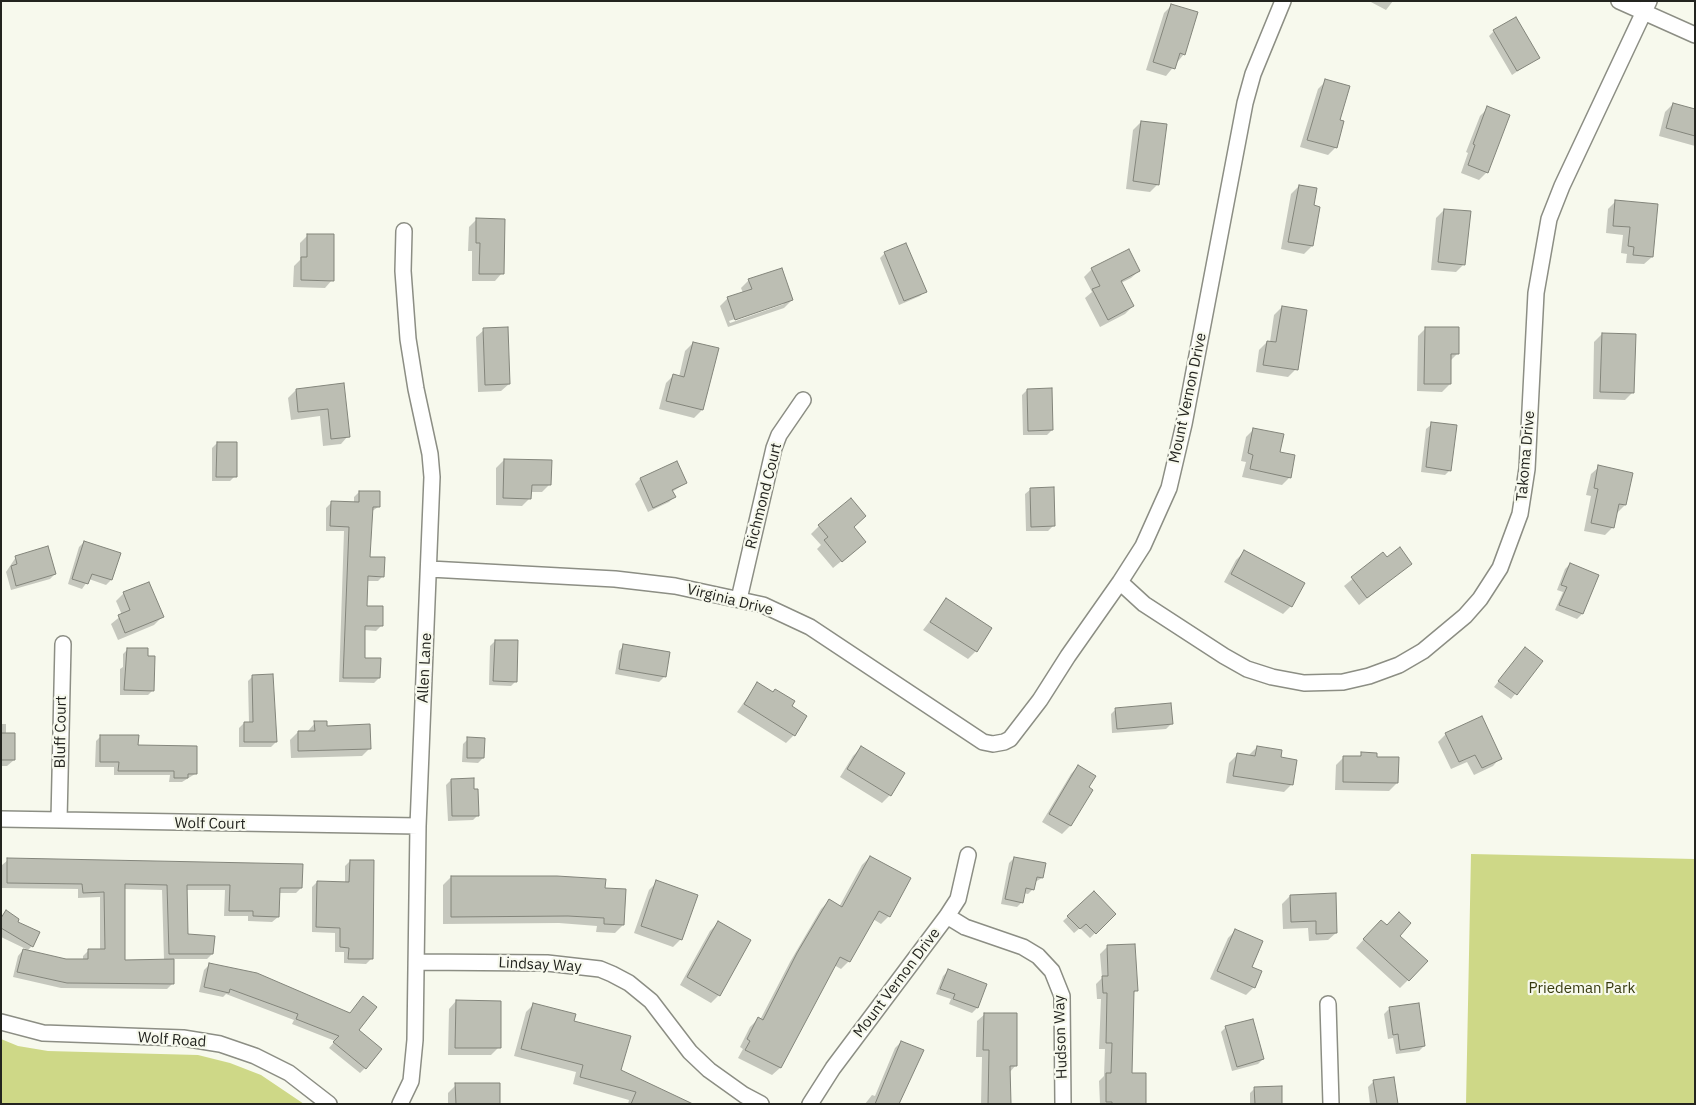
<!DOCTYPE html>
<html>
<head>
<meta charset="utf-8">
<style>
  body { margin:0 }
  #map { position:relative; width:1696px; height:1105px; overflow:hidden; background:#f7f9ed; font-family:"IBM Plex Sans",sans-serif }
  canvas { display:block }
  .frame { position:absolute; inset:0; border:2px solid #23241f; pointer-events:none }
</style>
</head>
<body>
<div id="map">
<canvas width="1696" height="1105"></canvas>
<div class="frame"></div>
</div>
<script>
const g = document.querySelector('canvas').getContext('2d');
g.lineJoin = 'round';
function fillPath(path, color) {
  g.fillStyle = color;
  g.fill(path, 'evenodd');
}
function shape(rows) {
  const path = new Path2D();
  for (const r of rows) {
    path.moveTo(r[0], r[1]);
    for (let i = 2; i < r.length; i += 2) path.lineTo(r[i], r[i + 1]);
  }
  return path;
}
function strokePath(path, color, width, dash) {
  g.strokeStyle = color;
  g.lineWidth = width;
  g.lineCap = dash ? 'butt' : 'round';
  g.setLineDash(dash || []);
  g.stroke(path);
}
function label(font, color, halo, rows, align = 'center') {
  g.font = font + ' "IBM Plex Sans",sans-serif';
  g.lineWidth = 4.5;
  g.setLineDash([]);
  g.textBaseline = 'middle';
  g.strokeStyle = halo;
  g.fillStyle = color;
  for (const [text, x, y, turn = 0] of rows) {
    g.save();
    g.translate(x, y);
    g.rotate((+turn || 0) * Math.PI / 180);
    g.textAlign = isNaN(turn) ? turn : align;
    if (halo) g.strokeText(text, 0, 0);
    g.fillText(text, 0, 0);
    g.restore();
  }
}
fillPath(shape([
  [1471,854,1695,859,1695,1104,1466,1104],
  [1,1039,18,1046,48,1051,198,1055,230,1063,261,1075,304,1104,1,1104]
]), '#ced887');
fillPath(shape([
  [1369,1,1393,1,1386,10],
  [1172,5,1184,54,1166,76,1146,70,1164,13],
  [1494,31,1538,57,1512,75,1489,36],
  [1326,81,1338,121,1335,148,1328,155,1300,147,1318,89],
  [1673,104,1695,110,1695,146,1659,136,1665,112],
  [1488,108,1487,172,1479,180,1461,173,1468,153,1466,152,1480,116],
  [1141,122,1158,184,1150,192,1126,189,1133,130],
  [1299,186,1312,206,1312,246,1304,254,1281,249,1291,194],
  [1616,201,1652,257,1644,264,1626,263,1627,254,1621,253,1623,235,1606,233,1608,209],
  [1444,210,1463,265,1456,272,1431,270,1436,218],
  [477,219,502,273,495,281,472,281,472,251,468,251,469,227],
  [308,235,332,280,325,288,293,287,294,266,300,260,300,243],
  [885,253,925,291,920,296,899,305,880,258],
  [1092,269,1139,271,1131,278,1121,283,1133,306,1125,314,1100,327,1085,298,1092,292,1084,277],
  [749,280,792,300,784,308,728,327,720,306,728,298,743,293,741,288],
  [784,302,784,304,730,323,729,321],
  [1282,307,1296,369,1288,377,1256,372,1259,350,1267,342,1270,342,1274,315],
  [1426,328,1457,354,1450,361,1450,384,1442,392,1417,391,1418,336],
  [484,330,509,384,501,391,478,392,476,337],
  [1602,334,1633,392,1625,400,1593,399,1594,342],
  [693,343,702,410,694,418,659,409,666,383,674,375,679,377,685,351],
  [343,385,348,436,341,444,323,446,320,416,291,420,288,398,296,390],
  [1027,390,1052,430,1047,435,1023,435,1022,395],
  [1432,424,1450,470,1445,475,1421,472,1426,429],
  [1254,429,1279,453,1290,477,1282,485,1242,477,1246,462,1241,461,1246,437],
  [217,443,235,476,230,481,212,481,212,448],
  [504,460,550,484,542,492,530,492,530,498,522,506,496,505,496,468],
  [676,462,686,483,672,492,674,497,669,502,648,512,635,484,640,479],
  [1599,467,1631,474,1625,505,1617,513,1613,527,1605,535,1584,531,1591,496,1586,495,1591,474],
  [1031,489,1053,526,1048,531,1026,531,1025,494],
  [359,492,378,507,371,512,368,558,383,576,378,581,367,581,366,607,381,626,376,631,364,630,364,660,379,678,374,683,339,682,344,531,326,531,326,508,331,503,354,503,354,497],
  [819,526,853,528,856,549,833,568,817,549,821,545,811,534],
  [84,542,111,580,106,585,89,579,82,589,68,584,79,547],
  [1244,552,1291,606,1283,614,1224,582,1236,560],
  [1383,554,1387,559,1411,563,1359,605,1344,586],
  [16,557,55,574,50,579,11,590,6,572],
  [1570,564,1598,576,1582,614,1577,619,1555,610,1563,592,1557,590,1565,569],
  [124,593,162,617,154,625,118,640,111,624,122,615,116,601],
  [946,600,976,651,968,659,923,630],
  [495,641,516,681,511,686,489,685,490,646],
  [624,645,664,677,659,682,615,674,619,651],
  [128,649,153,690,148,695,120,695,120,669,123,667,123,654],
  [1520,654,1542,661,1511,699,1494,687],
  [253,676,276,742,271,747,239,747,239,728,244,723,249,723,248,681],
  [757,684,794,735,786,743,737,712],
  [1116,709,1171,724,1166,729,1112,733,1111,714],
  [315,723,326,727,370,748,362,756,291,758,290,740,298,732,307,732],
  [1,724,6,724,6,734,14,760,7,766,1,766],
  [1446,734,1500,758,1493,766,1474,775,1467,762,1451,769,1438,742],
  [101,736,137,746,195,774,182,782,169,782,170,775,114,775,114,767,95,767,96,741],
  [468,739,483,758,478,763,462,762,463,744],
  [1257,747,1279,758,1292,784,1284,792,1226,783,1229,763,1237,755,1249,755],
  [861,748,890,795,882,803,840,777,853,756],
  [1362,754,1376,758,1397,783,1389,791,1335,790,1336,765,1344,757,1358,758],
  [1078,766,1087,788,1091,790,1070,826,1062,834,1042,822,1071,774],
  [451,780,478,815,473,820,448,821,446,785],
  [870,857,889,916,881,924,873,919,849,961,841,969,834,965,780,1068,772,1075,738,1058,743,1049,740,1047,750,1027,758,1019,760,1020,790,962,821,909,829,901,839,907,862,865],
  [1014,858,1042,878,1035,882,1033,889,1028,894,1023,893,1022,902,1017,907,1001,904,1009,863],
  [8,860,301,888,296,893,278,893,278,917,272,922,248,921,248,916,224,916,225,890,186,890,187,935,212,954,207,959,172,959,173,983,167,989,61,988,13,977,18,956,23,950,66,960,83,960,83,956,89,950,100,951,100,897,78,898,78,889,2,888,2,865],
  [124,889,162,890,164,960,124,961],
  [350,861,371,959,366,964,344,963,344,952,335,952,335,933,312,932,312,887,317,882,345,883,345,866],
  [451,877,604,889,623,925,615,933,596,932,597,926,559,923,443,924,443,885],
  [657,882,681,939,673,947,634,933,649,890],
  [1094,893,1114,914,1090,938,1080,928,1074,933,1063,921],
  [1290,896,1336,933,1328,940,1309,941,1308,928,1283,929,1282,904],
  [6,912,16,922,32,946,28,950,1,937,1,917],
  [718,923,719,995,711,1003,680,985,710,931],
  [1373,929,1398,936,1408,980,1400,988,1356,948],
  [1236,930,1250,967,1254,987,1246,995,1210,979,1228,938],
  [1107,947,1136,990,1133,994,1130,1074,1145,1104,1100,1104,1099,1081,1104,1076,1105,1049,1099,1049,1101,999,1097,999,1096,984,1102,978,1100,954],
  [210,964,357,1031,365,1068,360,1073,329,1048,335,1041,292,1024,294,1020,226,994,223,997,199,992,204,970],
  [948,971,977,1008,972,1013,949,1004,951,999,936,994,943,976],
  [456,1001,499,1047,491,1055,448,1055,449,1009],
  [534,1004,572,1022,620,1071,672,1104,628,1104,629,1100,573,1084,576,1072,514,1056,526,1012],
  [1389,1009,1424,1046,1419,1051,1396,1054,1393,1038,1388,1039,1384,1014],
  [985,1014,1016,1065,1009,1073,1010,1104,981,1104,982,1057,976,1057,977,1021],
  [1226,1027,1263,1059,1258,1064,1232,1071,1221,1032],
  [901,1042,922,1050,905,1091,898,1104,865,1104,872,1095,875,1096,895,1048],
  [1374,1081,1397,1104,1370,1104,1368,1087],
  [456,1085,500,1104,448,1104,448,1093],
  [1255,1088,1281,1104,1250,1104,1250,1093]
]), '#0003');
const building = shape([
  [1171,4,1198,12,1185,55,1180,53,1175,69,1153,62,1171,4],
  [1516,17,1540,58,1517,71,1493,30,1516,17],
  [1325,79,1350,86,1340,120,1344,121,1337,148,1307,140,1325,79],
  [1673,103,1695,109,1695,136,1666,128,1673,103],
  [1487,106,1510,115,1488,173,1468,165,1475,145,1473,144,1487,106],
  [1141,121,1167,124,1159,185,1133,181,1141,121],
  [1299,185,1317,188,1314,205,1320,207,1313,246,1288,242,1299,185],
  [1615,200,1658,204,1653,257,1633,255,1634,247,1628,246,1630,227,1613,226,1615,200],
  [1444,209,1471,211,1465,265,1438,262,1444,209],
  [476,218,505,219,504,274,479,274,480,243,476,243,476,218],
  [307,234,334,234,334,281,301,280,301,257,307,257,307,234],
  [906,243,927,292,904,301,884,252,906,243],
  [1129,249,1140,271,1121,281,1134,306,1108,320,1092,289,1100,286,1091,268,1129,249],
  [782,268,793,300,735,320,727,297,752,289,748,279,782,268],
  [1282,306,1307,310,1298,370,1263,365,1267,341,1276,342,1282,306],
  [508,327,510,384,485,385,483,328,508,327],
  [1425,327,1459,327,1459,354,1451,354,1451,384,1424,384,1425,327],
  [1602,333,1636,334,1634,393,1600,392,1602,333],
  [693,342,719,348,703,410,666,401,673,374,684,377,693,342],
  [344,383,350,437,331,439,328,409,298,412,296,389,344,383],
  [1052,388,1053,430,1028,431,1027,389,1052,388],
  [1431,422,1457,425,1451,471,1426,467,1431,422],
  [1253,428,1284,434,1280,452,1295,455,1291,478,1250,469,1253,455,1248,453,1253,428],
  [217,442,237,442,237,477,216,477,217,442],
  [504,459,552,460,551,485,532,485,531,499,503,498,504,459],
  [677,461,687,483,672,490,676,497,653,508,640,478,677,461],
  [1598,465,1633,473,1626,505,1619,504,1614,528,1591,523,1598,489,1594,488,1598,465],
  [1054,487,1055,526,1031,527,1030,488,1054,487],
  [359,491,380,491,380,507,373,507,370,557,385,557,384,577,368,576,367,606,383,606,383,626,365,626,365,658,381,658,380,678,343,678,349,527,330,526,331,501,359,502,359,491],
  [851,498,866,516,854,527,866,542,842,562,824,540,828,537,818,525,851,498],
  [84,541,121,553,112,580,92,574,88,584,72,579,84,541],
  [48,546,56,574,16,586,11,566,17,564,15,556,48,546],
  [1400,547,1412,564,1367,598,1351,577,1383,552,1387,557,1400,547],
  [1244,550,1305,583,1292,607,1231,574,1244,550],
  [1570,563,1599,575,1583,614,1559,605,1567,587,1561,585,1570,563],
  [149,582,164,617,125,633,118,615,130,610,123,592,149,582],
  [946,598,992,628,977,652,930,622,946,598],
  [495,640,518,640,517,682,493,681,495,640],
  [623,644,670,652,666,677,619,669,623,644],
  [1525,647,1543,661,1517,695,1498,681,1525,647],
  [127,648,148,648,148,656,155,656,154,691,124,690,127,648],
  [273,674,277,742,244,742,244,722,253,722,252,675,273,674],
  [757,682,773,692,775,689,795,701,792,706,807,716,795,736,744,704,757,682],
  [1171,703,1173,724,1117,729,1115,708,1171,703],
  [1482,716,1502,759,1482,768,1475,755,1459,762,1445,733,1482,716],
  [314,721,327,721,327,726,370,724,371,749,298,751,298,731,315,731,314,721],
  [1,733,15,733,15,760,1,760,1,733],
  [100,735,139,735,138,745,197,746,197,774,188,774,188,778,174,778,174,771,118,771,119,762,100,762,100,735],
  [467,737,485,738,484,758,467,758,467,737],
  [861,746,905,773,891,796,847,769,861,746],
  [1257,746,1282,750,1281,757,1297,760,1293,785,1233,776,1237,753,1255,756,1257,746],
  [1361,752,1377,753,1377,757,1399,757,1398,783,1343,782,1343,756,1361,756,1361,752],
  [1078,765,1096,776,1089,787,1093,790,1071,826,1049,814,1078,765],
  [474,778,474,789,478,789,479,816,452,816,451,779,474,778],
  [870,856,911,878,890,917,879,911,850,962,840,957,781,1068,745,1050,750,1041,747,1039,758,1017,763,1020,797,953,829,899,842,907,870,856],
  [1014,857,1046,863,1043,878,1037,877,1034,890,1026,888,1023,903,1005,899,1014,857],
  [7,858,303,864,302,888,280,888,279,917,253,916,253,911,229,911,230,885,187,885,188,934,215,936,213,954,169,954,167,885,125,884,125,960,174,959,174,984,67,983,17,972,23,949,66,959,88,959,88,949,105,949,104,892,83,893,82,884,7,883,7,858],
  [350,860,374,860,373,959,348,959,349,948,340,947,340,928,316,927,317,881,349,882,350,860],
  [451,876,557,876,606,879,605,888,626,889,624,925,604,924,604,918,568,916,451,917,451,876],
  [656,880,698,895,682,940,641,926,656,880],
  [1094,891,1116,914,1096,934,1086,924,1080,929,1067,916,1094,891],
  [1336,893,1337,933,1316,934,1316,921,1291,922,1290,895,1336,893],
  [6,910,19,919,18,922,40,932,33,947,1,928,1,918,6,910],
  [1399,912,1411,923,1400,936,1428,961,1409,981,1363,939,1381,920,1387,925,1399,912],
  [718,921,751,940,720,996,687,977,718,921],
  [1235,929,1263,941,1252,967,1262,971,1255,988,1217,971,1235,929],
  [1135,944,1138,991,1134,991,1132,1073,1146,1073,1146,1104,1112,1104,1112,1102,1106,1102,1106,1073,1111,1073,1112,1043,1106,1043,1107,993,1103,993,1102,976,1108,976,1107,945,1135,944],
  [209,963,257,973,350,1013,363,996,377,1007,359,1030,382,1049,366,1069,333,1042,339,1036,296,1019,298,1014,230,989,229,993,204,987,209,963],
  [948,969,987,984,978,1008,953,999,955,994,940,989,948,969],
  [456,1000,501,1001,501,1048,455,1048,456,1000],
  [533,1003,576,1014,574,1021,631,1036,621,1070,693,1104,631,1104,636,1092,580,1077,583,1065,521,1049,533,1003],
  [1419,1003,1425,1046,1400,1050,1398,1034,1393,1035,1389,1007,1419,1003],
  [984,1013,1017,1013,1017,1066,1010,1066,1011,1104,988,1104,989,1050,983,1050,984,1013],
  [1253,1019,1264,1059,1237,1067,1225,1026,1253,1019],
  [901,1041,924,1050,899,1104,875,1104,901,1041],
  [1394,1077,1398,1104,1377,1104,1373,1080,1394,1077],
  [455,1083,500,1083,500,1104,456,1104,455,1083],
  [1282,1086,1282,1104,1255,1104,1254,1087,1282,1086]
]);
fillPath(building, '#bcbeb3');
strokePath(building, '#83857b', 1);
const minor = shape([
  [1619,1,1695,35],
  [430,569,615,579,675,586,763,605,810,627,983,742,993,744,1004,742,1010,739,1040,700,1068,656,1120,582,1143,546,1169,488,1184,424,1245,103,1253,74,1283,1],
  [1120,582,1144,604,1224,656,1247,669,1272,677,1304,683,1343,682,1369,676,1399,665,1423,651,1465,616,1480,599,1500,568,1520,514,1527,469,1536,293,1549,219,1562,186,1649,1],
  [739,599,774,448,779,435,803,400],
  [1,819,418,826],
  [59,820,63,644],
  [947,916,965,927,1023,947,1038,956,1052,971,1062,996,1063,1104],
  [416,962,547,963,600,969,612,974,629,983,651,1001,690,1052,709,1070,744,1095,761,1104],
  [1328,1004,1331,1104],
  [1,1022,43,1033,183,1038,220,1044,255,1056,289,1073,329,1104],
  [400,1104,411,1081,415,1040,418,826,432,477,430,454,416,389,408,339,403,271,404,231],
  [810,1104,833,1068,947,916,958,899,968,855]
]);
strokePath(minor, '#8c8e84', 18);
strokePath(minor, '#fff', 15);
label('15px', '#23241f', '#f7f9ed', [
  ["Mount Vernon Drive",1188,398,-78],
  ["Takoma Drive",1526,456,-85],
  ["Richmond Court",764,496,-76],
  ["Virginia Drive",730,600,14],
  ["Allen Lane",425,668,-87],
  ["Bluff Court",61,732,-89],
  ["Wolf Court",210,824,1],
  ["Lindsay Way",540,965,3],
  ["Mount Vernon Drive",897,983,-53],
  ["Hudson Way",1061,1037,-92],
  ["Wolf Road",172,1040,4]
]);
label('15px', '#363a0f', '#f7f9ed', [
  ["Priedeman Park",1582,989]
]);
</script>
</body>
</html>
